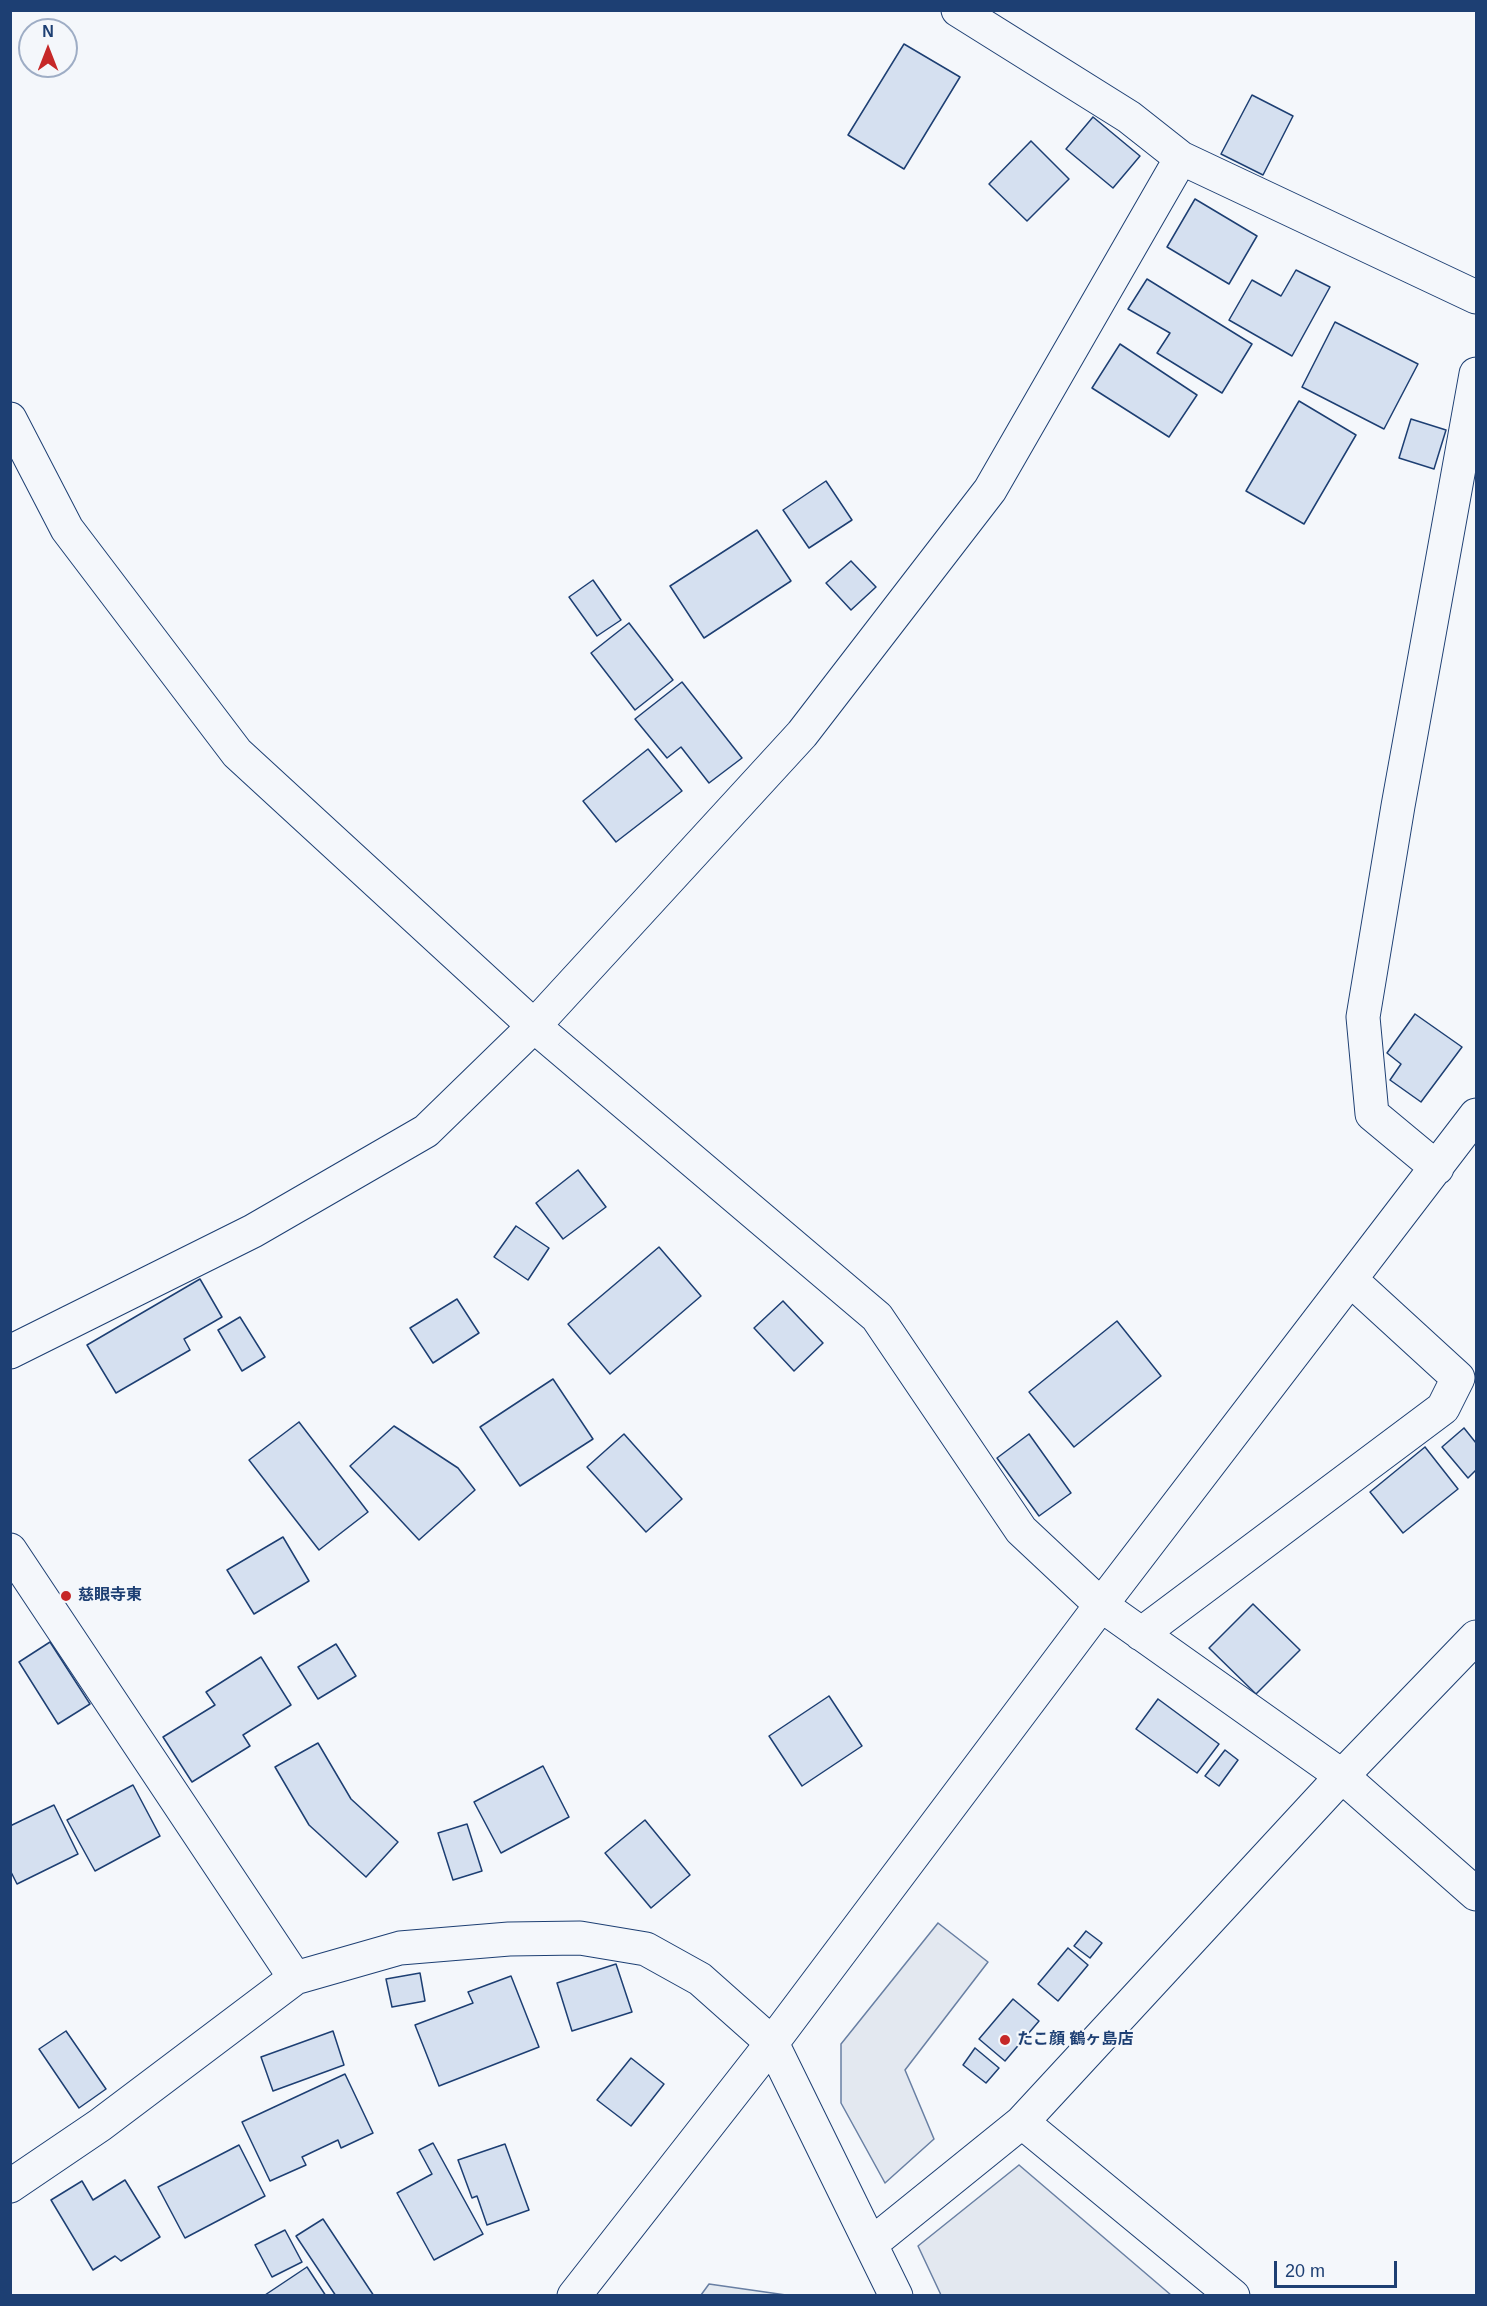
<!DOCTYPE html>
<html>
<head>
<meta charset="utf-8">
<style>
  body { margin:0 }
  #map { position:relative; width:1487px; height:2306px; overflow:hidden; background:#f4f7fb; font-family:Helvetica,sans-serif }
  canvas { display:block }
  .frame { position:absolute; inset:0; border:12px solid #1d3f73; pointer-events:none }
  .north { position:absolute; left:18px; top:18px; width:60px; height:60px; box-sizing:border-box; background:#f4f7fb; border:2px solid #9eadc5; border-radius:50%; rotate:0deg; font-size:16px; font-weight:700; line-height:24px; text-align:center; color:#1d3f73 }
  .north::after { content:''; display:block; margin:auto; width:21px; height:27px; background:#c62828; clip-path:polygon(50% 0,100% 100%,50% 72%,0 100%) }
  .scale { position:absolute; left:1274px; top:2261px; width:123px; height:27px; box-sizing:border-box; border:3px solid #1d3f73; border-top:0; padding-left:8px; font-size:18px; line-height:21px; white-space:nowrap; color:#1d3f73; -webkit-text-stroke:4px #f4f7fb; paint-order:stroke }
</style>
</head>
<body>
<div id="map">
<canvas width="1487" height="2306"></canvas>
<div class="frame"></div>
<div class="north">N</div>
<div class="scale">20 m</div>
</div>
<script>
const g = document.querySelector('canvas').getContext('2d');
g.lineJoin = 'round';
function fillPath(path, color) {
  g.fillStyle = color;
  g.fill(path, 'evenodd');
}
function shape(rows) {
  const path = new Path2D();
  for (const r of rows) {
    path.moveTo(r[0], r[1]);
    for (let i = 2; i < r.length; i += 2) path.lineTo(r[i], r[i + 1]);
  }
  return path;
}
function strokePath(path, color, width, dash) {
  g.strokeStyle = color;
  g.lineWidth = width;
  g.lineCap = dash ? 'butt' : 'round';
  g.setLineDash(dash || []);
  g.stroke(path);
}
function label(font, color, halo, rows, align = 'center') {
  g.font = font + ' Helvetica,"Noto Sans JP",sans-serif';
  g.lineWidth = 4.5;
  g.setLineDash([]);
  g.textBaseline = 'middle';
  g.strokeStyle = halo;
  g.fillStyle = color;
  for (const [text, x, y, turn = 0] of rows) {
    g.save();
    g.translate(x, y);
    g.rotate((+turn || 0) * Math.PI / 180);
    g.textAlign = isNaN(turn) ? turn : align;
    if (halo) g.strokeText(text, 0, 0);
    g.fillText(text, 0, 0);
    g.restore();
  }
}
const green = shape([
  [709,2284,786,2295,701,2295,709,2284]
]);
fillPath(green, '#e3e9f0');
strokePath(green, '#687fa3', 1.5);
const parking = shape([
  [938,1923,988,1962,905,2070,934,2139,885,2183,841,2103,841,2044,938,1923],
  [1019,2165,1171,2295,941,2295,918,2246,1019,2165]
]);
fillPath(parking, '#e3e8f0');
strokePath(parking, '#687fa3', 1.5);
const building = shape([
  [904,44,960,77,904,169,848,135,904,44],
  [1252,95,1293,116,1263,175,1221,154,1252,95],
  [1093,117,1140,156,1113,188,1066,149,1093,117],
  [1031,141,1069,179,1027,221,989,184,1031,141],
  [1195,199,1257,236,1229,284,1167,247,1195,199],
  [1296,270,1330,287,1292,356,1229,320,1252,280,1281,296,1296,270],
  [1147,279,1252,344,1222,393,1157,353,1170,333,1128,309,1147,279],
  [1335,322,1418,364,1384,429,1302,387,1335,322],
  [1120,344,1197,395,1169,437,1092,388,1120,344],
  [1299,401,1356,435,1304,524,1246,491,1299,401],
  [1411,419,1446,430,1434,469,1399,458,1411,419],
  [826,481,852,520,809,548,783,510,826,481],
  [757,530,791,581,704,638,670,586,757,530],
  [851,561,876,587,851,610,826,583,851,561],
  [593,580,621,620,597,636,569,597,593,580],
  [629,623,673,680,635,710,591,653,629,623],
  [682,682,742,758,709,783,681,747,667,758,635,719,682,682],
  [648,749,682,791,616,842,583,801,648,749],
  [1415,1014,1462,1047,1421,1102,1390,1080,1401,1064,1387,1053,1415,1014],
  [578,1170,606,1207,563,1239,536,1203,578,1170],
  [516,1226,549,1248,528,1280,494,1257,516,1226],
  [659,1247,701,1296,610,1374,568,1324,659,1247],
  [200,1279,222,1317,184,1339,190,1350,116,1393,87,1345,200,1279],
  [457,1299,479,1333,433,1363,410,1328,457,1299],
  [783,1301,823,1343,794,1371,754,1328,783,1301],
  [240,1317,265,1357,242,1371,218,1330,240,1317],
  [1117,1321,1161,1376,1074,1447,1029,1392,1117,1321],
  [553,1379,593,1439,520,1486,480,1427,553,1379],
  [299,1422,368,1512,319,1550,249,1460,299,1422],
  [394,1426,458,1468,475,1490,419,1540,350,1466,394,1426],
  [1464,1428,1476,1443,1476,1470,1468,1478,1442,1447,1464,1428],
  [624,1434,682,1499,646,1532,587,1467,624,1434],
  [1029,1434,1071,1493,1039,1516,997,1458,1029,1434],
  [1425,1447,1458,1489,1403,1533,1370,1492,1425,1447],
  [283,1537,309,1581,254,1614,227,1570,283,1537],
  [1253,1604,1300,1650,1256,1694,1209,1648,1253,1604],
  [50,1642,90,1704,58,1724,19,1662,50,1642],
  [336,1644,356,1676,318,1699,298,1667,336,1644],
  [261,1657,291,1705,243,1735,250,1746,192,1782,163,1737,215,1705,206,1692,261,1657],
  [829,1696,862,1746,802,1786,769,1736,829,1696],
  [1158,1699,1219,1744,1197,1773,1136,1729,1158,1699],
  [318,1743,351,1799,398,1842,366,1877,309,1825,275,1767,318,1743],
  [1225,1750,1238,1760,1219,1786,1205,1776,1225,1750],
  [543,1766,569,1817,501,1853,474,1802,543,1766],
  [133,1785,160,1836,95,1871,67,1820,133,1785],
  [54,1805,78,1854,17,1884,10,1870,10,1826,54,1805],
  [645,1820,690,1875,651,1908,605,1853,645,1820],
  [467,1824,482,1871,453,1880,438,1833,467,1824],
  [1086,1931,1102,1943,1090,1958,1074,1946,1086,1931],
  [1068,1948,1088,1965,1058,2001,1038,1984,1068,1948],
  [616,1964,632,2012,572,2031,557,1983,616,1964],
  [420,1973,425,2001,392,2007,386,1979,420,1973],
  [511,1976,539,2047,439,2086,415,2025,473,2003,468,1992,511,1976],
  [1013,1999,1039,2021,1005,2061,979,2039,1013,1999],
  [66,2031,106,2089,79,2108,39,2049,66,2031],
  [333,2031,344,2065,273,2091,261,2057,333,2031],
  [975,2048,999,2068,986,2083,963,2065,975,2048],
  [631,2058,664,2084,631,2126,597,2100,631,2058],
  [345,2074,373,2133,341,2148,338,2140,302,2157,306,2165,270,2181,242,2122,345,2074],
  [433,2143,483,2234,434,2260,397,2193,432,2174,419,2150,433,2143],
  [505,2144,529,2210,487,2225,477,2196,472,2198,458,2160,505,2144],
  [239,2145,265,2196,185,2238,158,2187,239,2145],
  [125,2180,160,2237,121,2261,115,2256,93,2270,51,2200,82,2181,93,2200,125,2180],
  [323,2219,374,2296,336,2296,296,2236,323,2219],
  [285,2230,302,2262,272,2277,255,2245,285,2230],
  [307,2267,326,2296,265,2296,265,2295,307,2267]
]);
fillPath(building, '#d5e0f0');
strokePath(building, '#1d3f73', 1.5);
const minor = shape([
  [958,10,1129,117,1181,158,1476,297],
  [10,419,67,529,237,753,534,1026,877,1317,1021,1530,1101,1605,1342,1776,1476,1894],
  [1437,1168,1372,1114,1363,1017,1398,806,1476,374],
  [10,1352,253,1231,426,1131,534,1026,802,734,990,490,1181,158],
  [10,1550,295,1978],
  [1141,1634,1443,1408,1458,1378,1351,1280],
  [1022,2122,1233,2296],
  [10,2186,100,2125,295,1978,400,1948,509,1939,580,1938,646,1949,700,1979,772,2043,896,2296],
  [871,2244,1022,2122,1342,1776,1476,1637],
  [574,2296,772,2043,1101,1605,1476,1115]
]);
strokePath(minor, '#1d3f73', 35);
strokePath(minor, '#f4f7fb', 33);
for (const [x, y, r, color] of [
  [66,1596,6,"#c62828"],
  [1005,2040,6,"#c62828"]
]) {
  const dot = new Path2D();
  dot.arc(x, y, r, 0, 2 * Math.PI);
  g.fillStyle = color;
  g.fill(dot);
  strokePath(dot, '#f4f7fb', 2);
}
label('bold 16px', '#1d3f73', '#f4f7fb', [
  ["慈眼寺東",78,1596],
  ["たこ顔 鶴ヶ島店",1017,2040]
], 'left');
</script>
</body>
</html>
